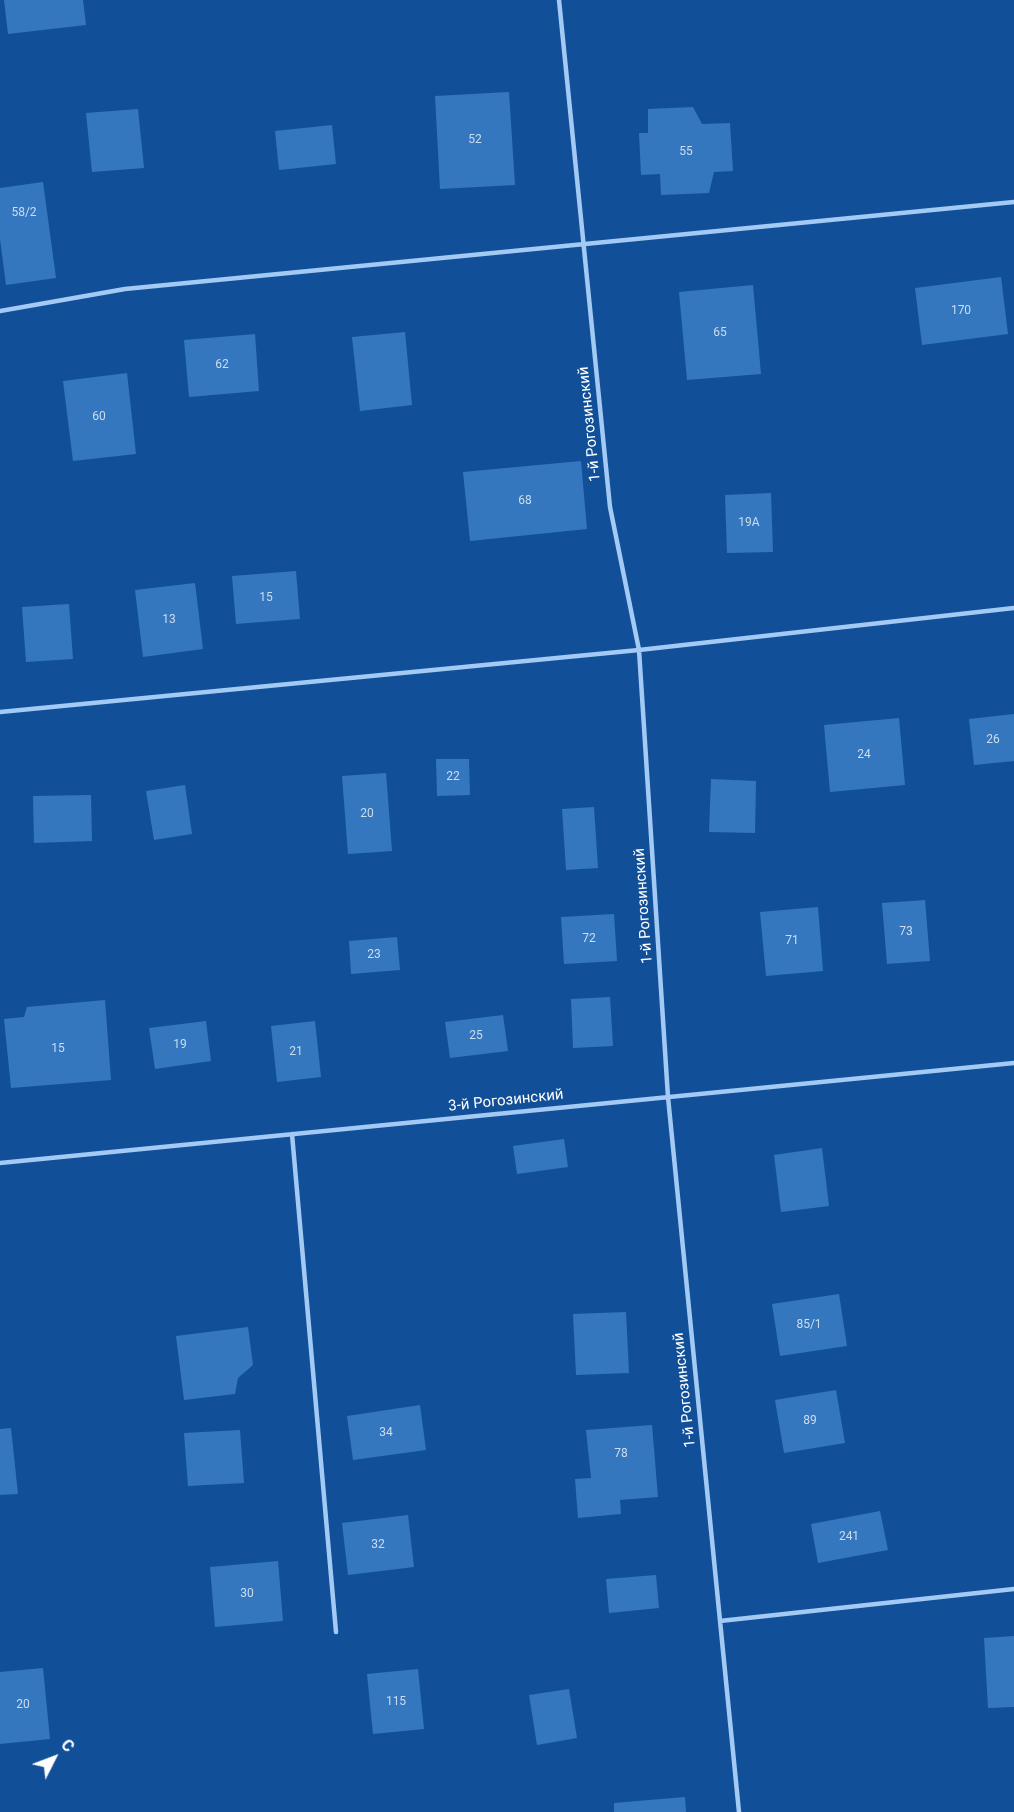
<!DOCTYPE html>
<html>
<head>
<meta charset="utf-8">
<style>
  body { margin:0 }
  #map { position:relative; width:1014px; height:1812px; overflow:hidden; background:#115099; font-family:Roboto,sans-serif }
  canvas { display:block }
  .north { position:absolute; left:24px; top:1728px; width:60px; height:60px; -webkit-text-stroke:4px #115099; paint-order:stroke; rotate:48deg; font-size:16px; font-weight:700; line-height:24px; text-align:center; color:#fff }
  .north::after { content:''; display:block; margin:auto; width:21px; height:27px; background:#fff; clip-path:polygon(50% 0,100% 100%,50% 72%,0 100%) }
</style>
</head>
<body>
<div id="map">
<canvas width="1014" height="1812"></canvas>
<div class="north">С</div>
</div>
<script>
const g = document.querySelector('canvas').getContext('2d');
g.lineJoin = 'round';
function fillPath(path, color) {
  g.fillStyle = color;
  g.fill(path, 'evenodd');
}
function shape(rows) {
  const path = new Path2D();
  for (const r of rows) {
    path.moveTo(r[0], r[1]);
    for (let i = 2; i < r.length; i += 2) path.lineTo(r[i], r[i + 1]);
  }
  return path;
}
function strokePath(path, color, width, dash) {
  g.strokeStyle = color;
  g.lineWidth = width;
  g.lineCap = dash ? 'butt' : 'round';
  g.setLineDash(dash || []);
  g.stroke(path);
}
function label(font, color, halo, rows, align = 'center') {
  g.font = font + ' Roboto,sans-serif';
  g.lineWidth = 4.5;
  g.setLineDash([]);
  g.textBaseline = 'middle';
  g.strokeStyle = halo;
  g.fillStyle = color;
  for (const [text, x, y, turn = 0] of rows) {
    g.save();
    g.translate(x, y);
    g.rotate((+turn || 0) * Math.PI / 180);
    g.textAlign = isNaN(turn) ? turn : align;
    if (halo) g.strokeText(text, 0, 0);
    g.fillText(text, 0, 0);
    g.restore();
  }
}
fillPath(shape([
  [4,0,83,0,86,25,8,34],
  [509,92,515,185,440,189,435,96],
  [693,107,702,124,730,123,733,171,714,172,709,193,661,195,660,174,641,175,639,133,648,133,648,109],
  [138,109,144,168,92,172,86,113],
  [332,125,336,164,279,170,275,131],
  [43,182,56,278,6,285,0,239,0,188],
  [1001,277,1008,334,922,345,915,288],
  [753,285,761,374,687,380,679,292],
  [405,332,412,405,360,411,352,337],
  [255,334,259,391,189,397,184,340],
  [127,373,136,454,73,461,63,381],
  [581,461,587,529,470,541,463,472],
  [771,493,773,552,727,553,725,495],
  [296,571,300,619,236,624,232,576],
  [195,583,203,649,143,657,135,590],
  [69,604,73,659,26,662,22,607],
  [1014,714,1014,761,974,765,969,719],
  [899,718,905,785,830,792,824,725],
  [436,759,469,759,470,795,437,796],
  [386,773,392,851,348,854,342,776],
  [711,779,756,781,755,833,709,832],
  [185,785,192,834,154,840,146,791],
  [91,795,92,841,34,843,33,796],
  [594,807,598,868,566,870,562,809],
  [925,900,930,961,887,964,882,903],
  [818,907,823,971,766,976,760,912],
  [614,914,617,961,564,964,561,917],
  [397,937,400,970,351,974,349,941],
  [610,997,613,1046,573,1048,571,999],
  [105,1000,111,1080,11,1088,4,1019,24,1017,27,1007],
  [503,1015,508,1051,450,1058,445,1022],
  [206,1021,211,1061,155,1069,149,1028],
  [315,1021,321,1077,277,1082,271,1026],
  [564,1139,568,1167,517,1174,513,1146],
  [822,1148,829,1206,781,1212,774,1155],
  [839,1294,847,1346,780,1356,772,1304],
  [626,1312,629,1373,576,1375,573,1314],
  [248,1327,253,1365,238,1378,235,1394,184,1400,176,1336],
  [836,1390,845,1443,784,1453,775,1400],
  [420,1405,426,1450,353,1460,347,1416],
  [652,1425,658,1497,620,1500,621,1514,578,1518,575,1479,591,1478,586,1430],
  [11,1428,18,1494,0,1495,0,1429],
  [240,1430,244,1483,188,1486,184,1433],
  [880,1511,888,1550,818,1563,811,1524],
  [408,1515,414,1567,348,1575,342,1523],
  [278,1561,283,1621,215,1627,210,1567],
  [656,1575,659,1608,609,1613,606,1579],
  [1014,1636,1014,1707,988,1708,984,1638],
  [43,1668,50,1739,0,1744,0,1672],
  [418,1669,424,1729,373,1734,367,1674],
  [569,1689,577,1738,537,1745,529,1695],
  [685,1797,686,1812,614,1812,614,1803]
]), '#3477bf');
strokePath(shape([
  [559,0,610,507,639,650,668,1097,739,1812],
  [0,311,125,289,1014,202],
  [0,712,639,650,1014,608],
  [292,1134,336,1632],
  [0,1163,1014,1063],
  [720,1621,1014,1589]
]), '#a3caf4', 4.5);
label('12px', '#ccddef', null, [
  ["52",475,140],
  ["55",686,152],
  ["58/2",24,213],
  ["170",961,311],
  ["65",720,333],
  ["62",222,365],
  ["60",99,417],
  ["68",525,501],
  ["19А",749,523],
  ["15",266,598],
  ["13",169,620],
  ["26",993,740],
  ["24",864,755],
  ["22",453,777],
  ["20",367,814],
  ["73",906,932],
  ["72",589,939],
  ["71",792,941],
  ["23",374,955],
  ["25",476,1036],
  ["19",180,1045],
  ["15",58,1049],
  ["21",296,1052],
  ["85/1",809,1325],
  ["89",810,1421],
  ["34",386,1433],
  ["78",621,1454],
  ["241",849,1537],
  ["32",378,1545],
  ["30",247,1594],
  ["115",396,1702],
  ["20",23,1705]
]);
label('15px', '#fff', '#115099', [
  ["1-й Рогозинский",590,424,-96],
  ["1-й Рогозинский",644,906,-94],
  ["3-й Рогозинский",506,1101,-6],
  ["1-й Рогозинский",685,1390,-96]
]);
</script>
</body>
</html>
